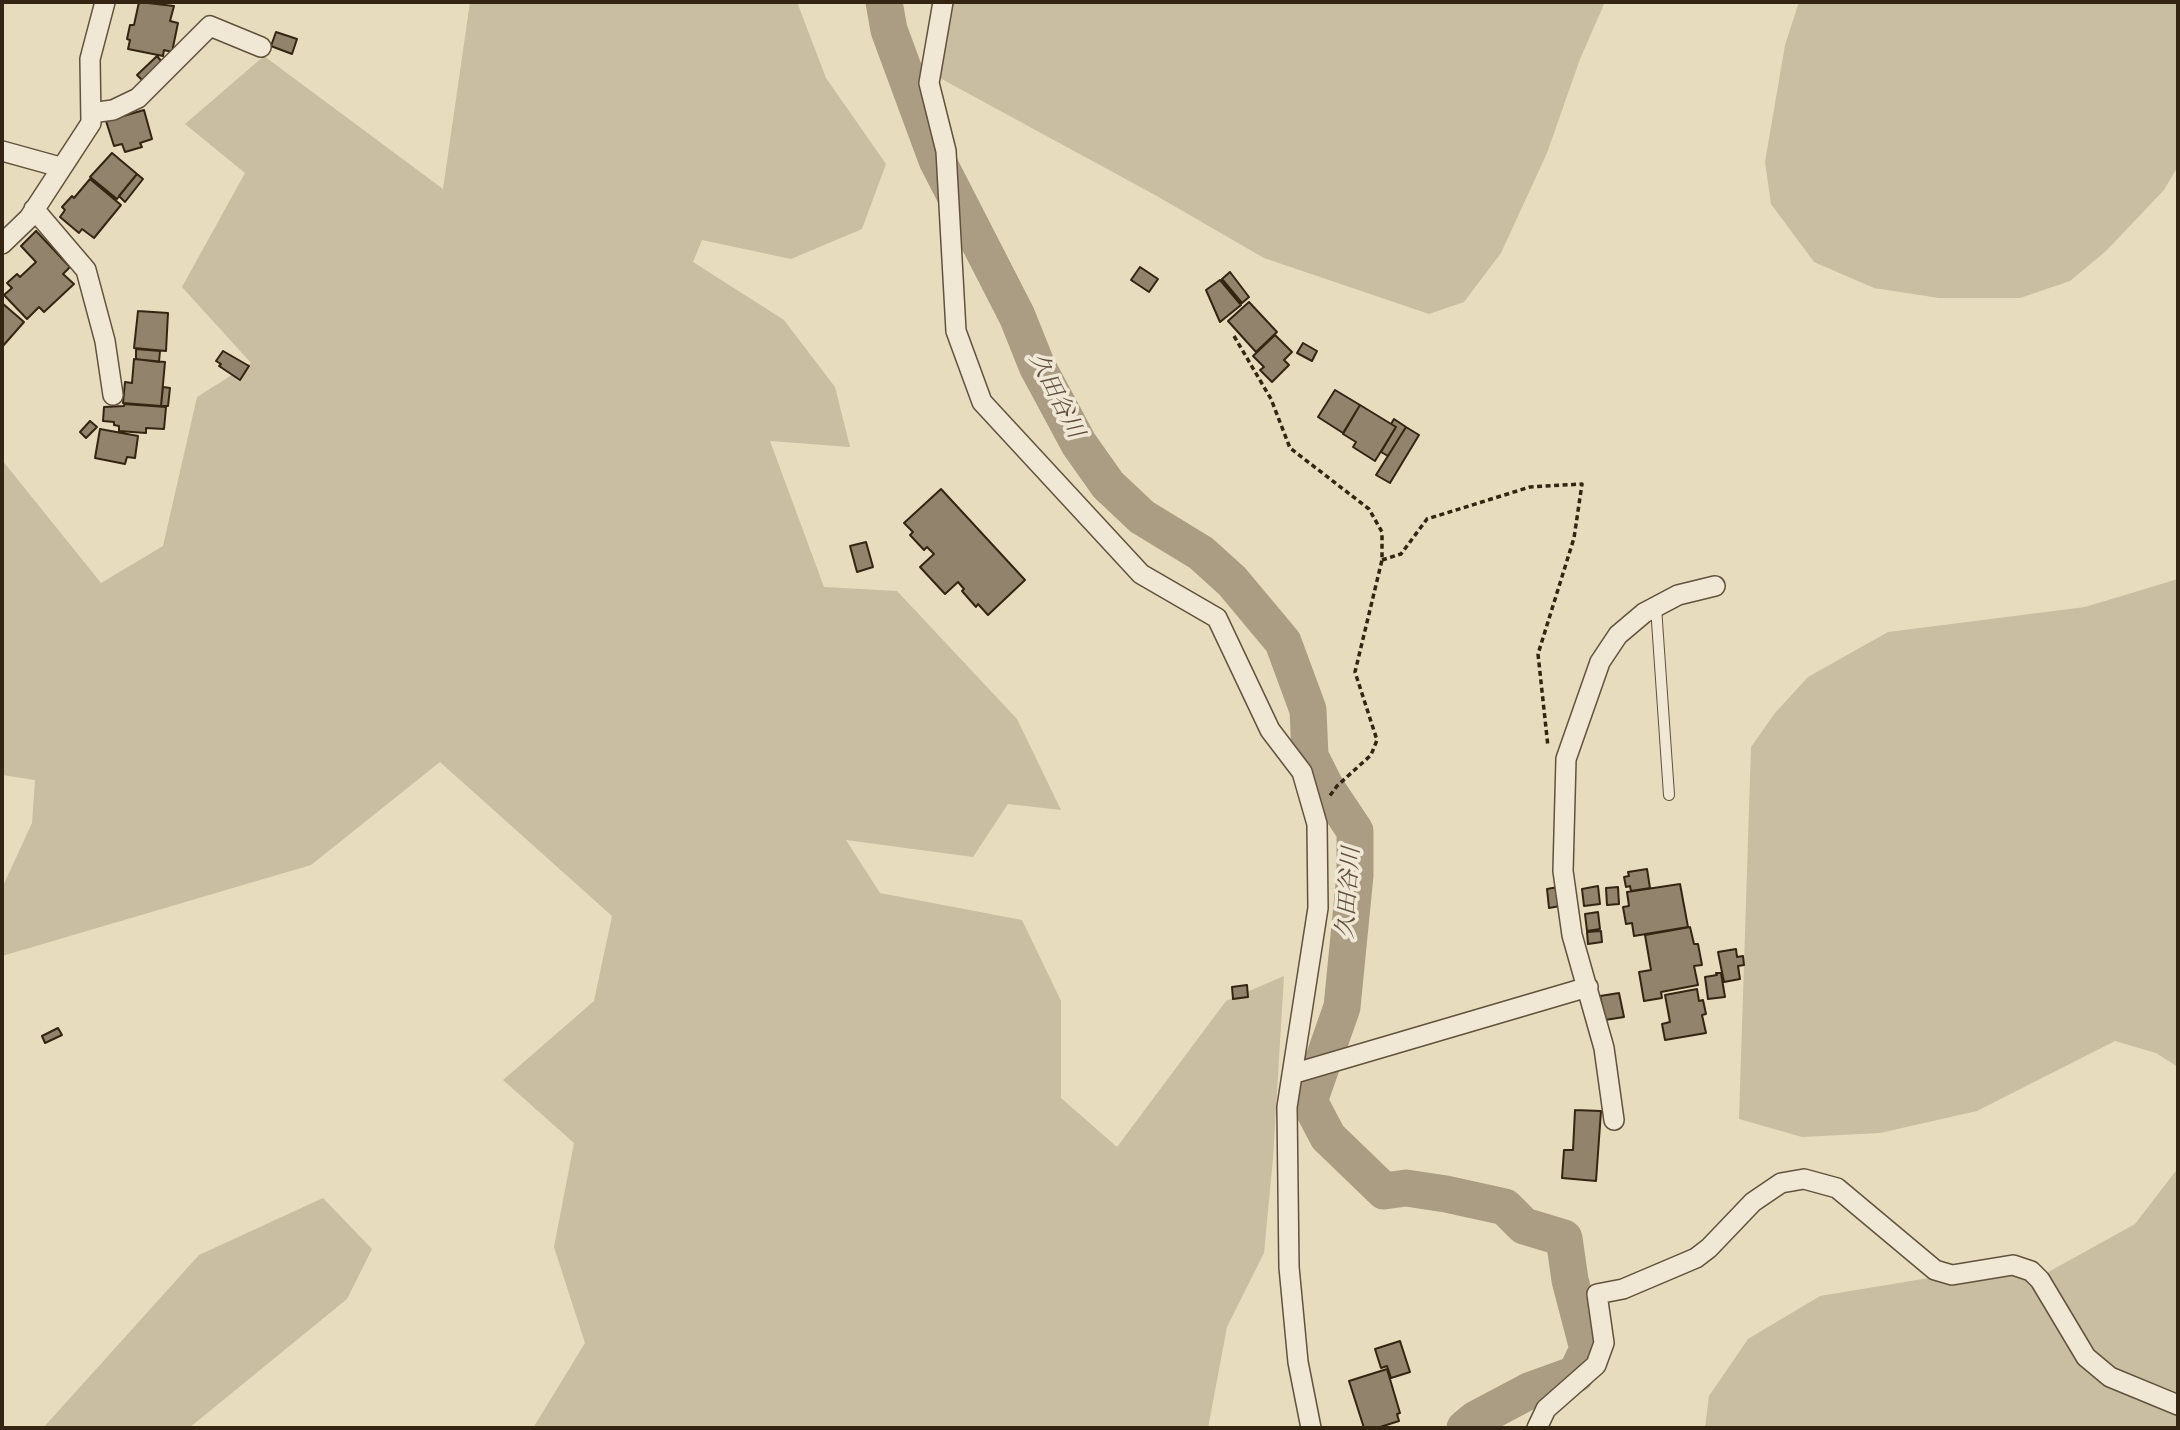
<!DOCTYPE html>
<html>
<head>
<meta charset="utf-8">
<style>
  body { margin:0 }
  #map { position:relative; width:2180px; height:1430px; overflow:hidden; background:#e8dcbf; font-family:Cardo,serif }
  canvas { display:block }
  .frame { position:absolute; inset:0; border:4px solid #342412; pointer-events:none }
</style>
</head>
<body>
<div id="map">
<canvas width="2180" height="1430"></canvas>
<div class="frame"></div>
</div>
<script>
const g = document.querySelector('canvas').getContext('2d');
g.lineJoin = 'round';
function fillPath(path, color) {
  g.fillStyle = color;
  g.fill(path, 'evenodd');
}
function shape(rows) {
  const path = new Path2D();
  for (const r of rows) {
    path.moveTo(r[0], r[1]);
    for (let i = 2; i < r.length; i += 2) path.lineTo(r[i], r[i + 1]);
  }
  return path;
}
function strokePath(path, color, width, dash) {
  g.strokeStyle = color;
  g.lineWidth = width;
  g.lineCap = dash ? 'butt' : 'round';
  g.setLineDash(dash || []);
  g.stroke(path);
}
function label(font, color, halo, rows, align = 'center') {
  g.font = font + ' Cardo,"Noto Serif JP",serif';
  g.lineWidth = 7;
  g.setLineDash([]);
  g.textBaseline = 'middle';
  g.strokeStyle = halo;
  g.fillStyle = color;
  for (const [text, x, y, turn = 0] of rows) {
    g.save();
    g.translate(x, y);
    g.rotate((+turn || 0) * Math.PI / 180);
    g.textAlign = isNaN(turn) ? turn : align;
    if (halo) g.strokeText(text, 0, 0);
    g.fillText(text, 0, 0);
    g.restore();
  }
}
fillPath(shape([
  [470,2,797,2,826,78,886,164,862,229,791,259,702,240,693,262,784,320,835,387,850,447,770,441,824,587,897,591,1017,719,1061,810,1008,804,973,857,846,840,880,893,1022,920,1061,1001,1061,1098,1117,1147,1226,1001,1284,976,1273,1158,1264,1253,1227,1327,1208,1428,533,1428,585,1343,554,1247,574,1143,503,1080,594,1001,612,916,440,762,311,865,2,956,2,888,32,823,35,780,2,775,2,460,101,583,163,546,197,397,251,363,182,287,245,173,185,124,264,56,443,189],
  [950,2,1605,2,1580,59,1547,153,1501,253,1464,302,1429,314,1264,258,1155,195,938,77],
  [1799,2,2178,2,2178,166,2164,190,2106,251,2070,281,2020,298,1939,298,1874,288,1814,262,1771,204,1765,162,1785,45],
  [2178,579,2178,1067,2156,1053,2115,1041,1977,1111,1880,1133,1802,1137,1739,1119,1751,747,1775,713,1808,677,1888,632,2085,607],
  [2178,1168,2178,1428,1705,1428,1709,1396,1748,1339,1820,1296,1929,1278,2043,1275,2135,1224],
  [323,1198,372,1249,347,1299,189,1428,43,1428,199,1255]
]), '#c9bda2');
strokePath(shape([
  [884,2,889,30,937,160,1017,316,1037,366,1079,444,1108,485,1142,517,1201,553,1232,581,1283,642,1308,710,1310,756,1325,786,1355,831,1355,875,1342,1007,1309,1101,1328,1137,1384,1191,1406,1188,1446,1194,1505,1207,1524,1226,1564,1238,1570,1280,1588,1349,1576,1374,1529,1391,1476,1419,1465,1428]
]), '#ab9d84', 37);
const building = shape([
  [139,2,174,6,170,21,178,23,172,52,164,50,163,56,128,49,130,40,127,39,130,25,134,25,139,2],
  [276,32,297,39,292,54,271,46,276,32],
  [157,56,162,62,143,81,137,75,157,56],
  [144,110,152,139,140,143,142,147,125,152,122,144,114,146,106,121,144,110],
  [112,153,137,174,117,199,90,177,112,153],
  [137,174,143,179,125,202,119,196,137,174],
  [90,179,121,205,94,238,82,229,79,233,60,217,65,210,62,207,72,196,74,198,90,179],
  [36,231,70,267,63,274,74,284,44,312,39,307,27,319,4,295,12,288,7,283,17,274,20,277,36,262,21,246,36,231],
  [1140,267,1158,279,1149,292,1131,280,1140,267],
  [1230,272,1249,297,1242,303,1222,279,1230,272],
  [1220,280,1241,305,1220,322,1206,290,1220,280],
  [1249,302,1277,332,1256,352,1228,321,1249,302],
  [2,303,24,322,2,347,2,303],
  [138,311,168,313,166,351,134,348,138,311],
  [1275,335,1292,352,1284,360,1289,365,1272,382,1260,370,1264,367,1253,356,1275,335],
  [1303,343,1317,351,1312,361,1297,353,1303,343],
  [136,349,160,351,159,362,136,359,136,349],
  [223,351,249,366,240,380,219,366,221,364,216,361,223,351],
  [134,359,165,362,161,406,123,403,125,382,132,383,134,359],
  [163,387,170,388,168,406,161,406,163,387],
  [1335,390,1360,405,1343,433,1318,417,1335,390],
  [124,404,166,407,164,429,146,428,146,433,119,431,119,426,114,425,114,422,103,421,104,407,124,406,124,404],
  [1360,405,1396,427,1375,461,1353,447,1356,442,1343,434,1360,405],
  [1394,419,1406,427,1388,456,1381,452,1396,427,1391,424,1394,419],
  [90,421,97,427,86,438,80,432,90,421],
  [1406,427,1419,435,1390,483,1376,475,1406,427],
  [100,429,138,436,135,458,127,457,125,464,95,458,100,429],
  [941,489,1025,580,988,615,978,604,976,607,962,591,964,589,958,582,945,594,920,567,934,554,927,547,924,550,910,535,913,532,904,523,941,489],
  [866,542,873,567,857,572,850,546,866,542],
  [1647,869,1650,888,1631,891,1630,886,1626,887,1624,877,1629,876,1628,872,1647,869],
  [1680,884,1688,927,1634,936,1632,923,1626,924,1623,907,1629,906,1627,892,1680,884],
  [1598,886,1600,904,1584,906,1582,889,1598,886],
  [1558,887,1560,906,1549,908,1547,889,1558,887],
  [1618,887,1619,904,1607,905,1606,888,1618,887],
  [1598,912,1600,929,1587,931,1585,914,1598,912],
  [1690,927,1694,944,1698,944,1702,965,1694,966,1698,985,1661,992,1662,998,1644,1001,1639,972,1651,970,1645,935,1690,927],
  [1601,931,1602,942,1588,944,1587,932,1601,931],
  [1736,949,1737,957,1743,956,1744,965,1738,966,1740,979,1724,982,1718,952,1736,949],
  [1716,973,1721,973,1725,997,1708,999,1705,977,1717,975,1716,973],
  [1247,985,1248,997,1233,999,1232,987,1247,985],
  [1697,989,1699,1001,1703,1000,1706,1014,1702,1015,1706,1033,1665,1040,1662,1024,1670,1022,1665,995,1697,989],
  [1619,993,1624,1017,1605,1020,1600,996,1619,993],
  [58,1028,62,1035,45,1043,42,1036,58,1028],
  [1575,1110,1601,1111,1596,1181,1562,1178,1564,1150,1573,1150,1575,1110],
  [1400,1341,1410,1372,1391,1378,1387,1366,1381,1368,1375,1349,1400,1341],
  [1387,1369,1400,1413,1397,1414,1399,1421,1377,1428,1364,1428,1349,1381,1387,1369]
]);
fillPath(building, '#92846c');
strokePath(building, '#342412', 2);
const lane = shape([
  [1656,607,1669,795]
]);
const street = shape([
  [943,2,929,83,946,151,956,331,982,402,1141,574,1217,618,1270,730,1302,772,1317,824,1318,908,1287,1107,1289,1267,1298,1362,1311,1428],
  [91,113,113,110,138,98,210,26,261,47],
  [2,151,60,167],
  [34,209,86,270,105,341,113,395],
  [2,244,29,218,91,123,90,59,105,2],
  [1292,1074,1588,987],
  [1614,1120,1604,1048,1572,935,1563,871,1566,759,1600,662,1618,635,1644,613,1678,595,1715,586],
  [1537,1428,1546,1409,1596,1365,1604,1343,1597,1294,1623,1289,1696,1258,1709,1248,1753,1202,1781,1183,1804,1179,1837,1188,1935,1270,1952,1275,2013,1265,2031,1271,2040,1280,2086,1357,2110,1377,2178,1405]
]);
strokePath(lane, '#61523d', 12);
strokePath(street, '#61523d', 22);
strokePath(shape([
  [1234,336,1271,399,1290,448,1369,509,1382,532,1382,560,1355,672,1377,740,1371,755,1337,786,1329,797],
  [1382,560,1401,554,1427,519,1530,487,1582,484,1574,538,1538,654,1548,747]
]), '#342412', 3.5, [5, 3.5]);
strokePath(lane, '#f0e8d5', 10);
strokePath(street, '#f0e8d5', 19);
label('italic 23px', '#5e4e3a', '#f0e8d5', [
  ["久田谷川",1055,396,63],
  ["久田谷川",1350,893,-86]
]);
</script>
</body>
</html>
